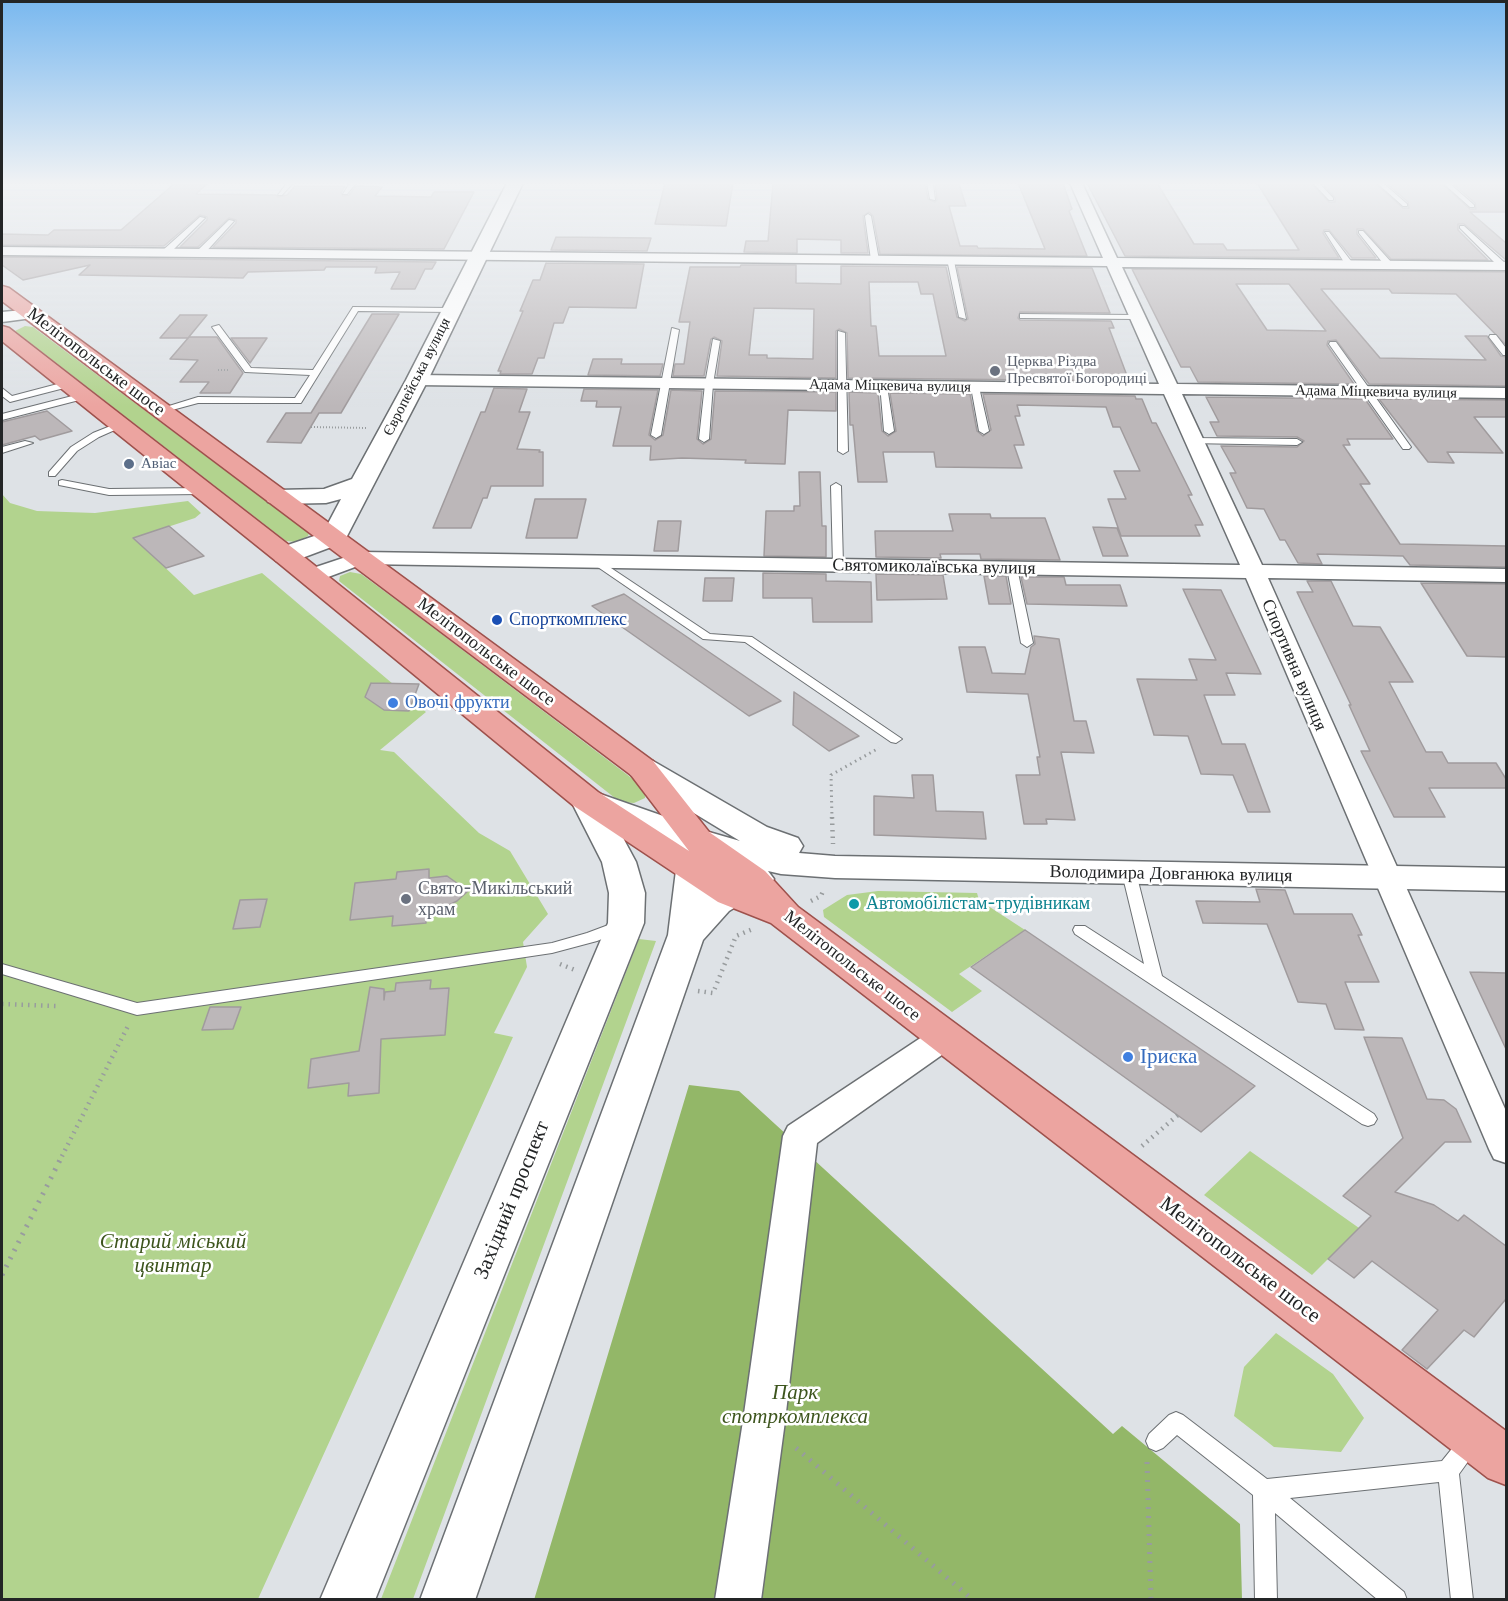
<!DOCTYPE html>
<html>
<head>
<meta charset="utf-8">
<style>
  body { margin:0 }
  #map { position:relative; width:1508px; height:1601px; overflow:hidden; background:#dee2e6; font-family:"Libre Baskerville",serif }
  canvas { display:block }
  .frame { position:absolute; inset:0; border:3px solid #232526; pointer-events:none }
</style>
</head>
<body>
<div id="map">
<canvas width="1508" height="1601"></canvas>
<div class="frame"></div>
</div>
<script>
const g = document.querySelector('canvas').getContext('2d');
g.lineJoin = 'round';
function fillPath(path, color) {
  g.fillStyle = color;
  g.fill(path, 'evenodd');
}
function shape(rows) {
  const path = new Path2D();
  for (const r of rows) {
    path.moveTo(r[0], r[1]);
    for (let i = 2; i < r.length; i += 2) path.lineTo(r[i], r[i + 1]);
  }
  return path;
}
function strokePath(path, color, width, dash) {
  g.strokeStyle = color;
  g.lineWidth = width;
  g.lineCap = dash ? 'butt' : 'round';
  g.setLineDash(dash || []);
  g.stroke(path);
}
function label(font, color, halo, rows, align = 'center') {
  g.font = font + ' "Libre Baskerville",serif';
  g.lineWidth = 5;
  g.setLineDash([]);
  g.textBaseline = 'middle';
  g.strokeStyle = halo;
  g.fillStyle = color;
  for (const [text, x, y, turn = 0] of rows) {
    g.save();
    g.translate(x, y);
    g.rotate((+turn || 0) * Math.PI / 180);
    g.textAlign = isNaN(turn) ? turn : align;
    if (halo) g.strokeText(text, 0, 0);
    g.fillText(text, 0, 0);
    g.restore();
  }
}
fillPath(shape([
  [25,326,33,327,309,533,308,536,296,542,286,541,15,331],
  [2,494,10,503,37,511,95,513,188,501,201,513,195,518,134,538,194,595,262,573,426,712,380,750,394,752,479,833,510,851,548,914,523,942,527,967,494,1033,513,1037,258,1599,2,1599],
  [350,572,361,574,407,608,646,789,645,798,634,803,620,802,339,581,340,576],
  [878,891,977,893,979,900,1025,930,959,974,982,991,952,1012,824,917,823,910,847,895],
  [639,939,656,941,413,1599,381,1599],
  [1250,1151,1359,1228,1312,1275,1204,1195],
  [1276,1333,1333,1374,1364,1418,1341,1452,1274,1447,1234,1416,1244,1367]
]), '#b2d38e');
fillPath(shape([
  [689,1085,739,1091,1113,1434,1122,1426,1240,1524,1242,1599,534,1600]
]), '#93b768');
const building = shape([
  [175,183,208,183,196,194,276,195,278,197,287,195,295,186,345,186,341,193,343,196,349,195,356,186,382,187,375,196,431,197,434,192,474,192,444,249,213,247,236,223,236,220,229,218,198,247,180,247,207,220,207,217,200,215,164,246,2,245,2,234,48,235,54,230,121,230,175,183],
  [665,183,733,183,726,226,655,224,665,183],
  [773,183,925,183,928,199,935,202,937,200,935,183,954,183,959,184,966,206,949,206,960,246,977,246,978,248,1045,249,1018,183,1063,183,1072,209,1069,211,1087,256,880,254,873,216,869,212,863,216,868,253,841,253,841,240,797,239,797,253,744,252,746,241,768,241,773,183],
  [1087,183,1157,183,1194,244,1223,244,1227,250,1299,250,1257,183,1311,183,1329,202,1335,202,1335,198,1322,183,1375,183,1403,208,1409,208,1408,202,1386,183,1441,183,1470,209,1476,209,1475,203,1452,183,1506,183,1506,212,1470,212,1506,243,1506,260,1464,224,1458,224,1458,230,1488,260,1391,259,1363,229,1357,229,1357,234,1376,258,1352,258,1329,230,1324,230,1323,233,1339,258,1125,256,1087,183],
  [556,237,651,238,647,251,551,250,556,237],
  [2,257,436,262,432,269,425,269,415,289,391,289,400,272,375,273,377,267,326,267,324,270,248,272,243,278,79,275,90,265,23,280,2,265,2,257],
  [546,263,644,264,636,308,569,307,563,323,554,323,544,358,538,358,532,374,500,374,501,371,498,371,523,311,520,311,533,280,540,280,546,263],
  [741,265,796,265,796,283,841,284,841,266,946,267,957,317,965,321,968,319,957,267,1092,268,1110,313,1020,312,1018,318,1020,320,1111,321,1114,328,1109,328,1129,381,848,378,847,333,839,329,836,331,836,378,717,376,722,341,714,337,711,339,704,376,673,376,675,364,684,364,690,322,679,322,690,267,740,267,741,265],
  [869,282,918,282,921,294,933,294,946,356,879,356,876,326,871,326,869,282],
  [754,308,814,309,813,359,767,358,767,355,749,355,754,308],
  [1132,269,1506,272,1506,345,1456,294,1392,293,1389,289,1321,289,1380,358,1486,360,1465,336,1487,336,1501,356,1506,357,1506,386,1369,384,1336,340,1328,341,1327,345,1354,384,1198,382,1190,367,1181,367,1132,269],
  [1236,284,1289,284,1326,331,1267,330,1236,284],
  [372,314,399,314,341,413,319,413,301,443,267,442,286,413,311,413,372,314],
  [180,315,207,315,188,338,160,338,180,315],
  [189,337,217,337,243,373,230,393,200,393,209,382,180,382,198,360,170,359,189,337],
  [231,338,267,338,250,363,231,338],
  [593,359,622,359,621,364,663,364,660,376,588,375,593,359],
  [494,388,527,389,519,412,530,412,517,449,540,450,539,452,543,452,543,486,491,486,487,498,483,498,471,528,433,528,476,424,481,412,485,412,494,388],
  [584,389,658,390,649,435,655,440,663,435,671,390,702,391,697,439,703,444,711,439,715,391,836,392,836,411,788,410,785,464,745,463,746,460,682,458,650,460,651,446,613,446,621,407,596,407,597,401,581,401,584,389],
  [849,392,878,393,882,431,888,436,896,431,890,393,970,394,977,431,983,436,991,430,983,394,1135,396,1136,399,1142,399,1152,423,1156,423,1192,495,1188,495,1203,525,1195,525,1200,536,1121,536,1108,499,1126,499,1114,471,1140,471,1120,427,1113,427,1106,407,1017,405,1020,416,1015,416,1024,445,1014,445,1022,468,936,467,934,452,883,452,887,482,858,482,853,425,850,425,849,392],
  [1206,397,1365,399,1393,439,1347,439,1350,445,1343,445,1370,484,1360,484,1400,544,1506,546,1506,567,1410,565,1403,556,1317,554,1322,564,1298,563,1285,540,1280,540,1264,509,1247,508,1230,473,1236,473,1221,446,1297,447,1304,441,1297,437,1217,436,1210,422,1219,422,1206,397],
  [1379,399,1506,400,1506,417,1474,417,1503,453,1447,452,1454,463,1428,462,1379,399],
  [47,411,72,431,40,440,35,436,2,445,2,422,47,411],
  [799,472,820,472,822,526,826,526,826,557,764,556,766,511,794,511,794,506,800,506,799,472],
  [535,499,586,499,577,538,526,538,535,499],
  [949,514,990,514,991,518,1045,518,1060,560,981,559,980,554,940,554,941,558,876,557,875,531,953,531,949,514],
  [658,521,681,521,678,551,654,551,658,521],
  [169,526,204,556,166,568,133,538,169,526],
  [1093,527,1117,528,1128,556,1103,556,1093,527],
  [763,573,826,574,826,581,871,582,872,622,813,622,812,598,763,598,763,573],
  [876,574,943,575,947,599,877,600,876,574],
  [984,576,1006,576,1011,604,989,604,984,576],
  [1021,577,1064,577,1066,585,1120,585,1127,606,1027,604,1021,577],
  [705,578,734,578,732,601,703,601,705,578],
  [1307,581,1331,581,1353,626,1380,627,1413,682,1389,682,1426,752,1442,752,1448,763,1496,763,1506,779,1506,788,1429,788,1445,817,1394,817,1361,751,1370,751,1349,705,1351,705,1297,592,1313,592,1307,581],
  [1421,583,1506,584,1506,657,1467,656,1421,583],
  [1183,589,1221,590,1261,674,1226,673,1235,695,1204,695,1222,744,1245,744,1270,812,1248,812,1233,775,1201,774,1188,736,1154,735,1137,679,1197,680,1189,659,1216,660,1183,589],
  [624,594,712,654,781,701,749,716,592,606,624,594],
  [1034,636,1059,639,1074,721,1086,721,1094,753,1061,752,1075,820,1046,819,1047,824,1024,824,1016,775,1040,775,1037,757,1040,757,1028,694,967,692,959,647,985,647,992,673,1025,674,1031,647,1035,644,1034,636],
  [371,683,419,684,409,711,384,710,365,697,371,683],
  [794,692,859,736,829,751,793,725,794,692],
  [912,775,933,775,936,811,983,812,986,839,874,835,874,796,914,798,912,775],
  [429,869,429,878,447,876,468,891,457,901,445,907,445,911,426,913,426,923,392,926,393,916,350,920,355,883,396,879,397,872,429,869],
  [1256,889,1285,890,1294,914,1352,914,1362,935,1358,935,1379,982,1345,982,1364,1030,1335,1029,1326,1004,1298,1002,1267,924,1203,923,1196,901,1260,902,1256,889],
  [267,899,260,927,233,929,240,900,267,899],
  [1025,930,1255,1086,1201,1132,971,967,1025,930],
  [1470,972,1506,973,1506,1049,1470,972],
  [431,980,430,989,449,988,445,1035,381,1039,379,1093,348,1096,349,1083,308,1088,311,1059,359,1051,370,987,384,989,384,1000,385,992,395,991,396,983,431,980],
  [210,1007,241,1007,233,1029,202,1030,210,1007],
  [1364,1037,1402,1038,1427,1099,1444,1100,1456,1109,1471,1142,1445,1142,1395,1192,1434,1205,1458,1221,1464,1215,1506,1246,1506,1299,1474,1337,1464,1330,1427,1369,1402,1350,1438,1310,1372,1261,1354,1278,1328,1259,1371,1216,1343,1196,1403,1138,1364,1037]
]);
fillPath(building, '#bcb7b9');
strokePath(building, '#a09b9d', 1.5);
const service = shape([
  [287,183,293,183,282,195,278,195,287,183],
  [350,183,356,183,347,194,343,194,350,183],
  [927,183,933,183,935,200,930,199,927,183],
  [1313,183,1319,183,1333,198,1333,200,1329,200,1313,183],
  [1377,183,1383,183,1407,204,1407,206,1403,206,1377,183],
  [1443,183,1449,183,1474,205,1474,207,1470,207,1443,183],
  [868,214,871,216,879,260,875,262,871,260,865,216,868,214],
  [200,217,205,218,168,255,162,255,162,251,200,217],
  [229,220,234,221,203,255,197,255,197,251,229,220],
  [1460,226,1464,226,1506,264,1506,268,1500,268,1460,228,1460,226],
  [1359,231,1363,231,1392,263,1392,267,1386,267,1359,233,1359,231],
  [1325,232,1329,232,1354,265,1353,267,1347,267,1325,232],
  [947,259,954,261,966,319,959,317,947,259],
  [353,307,451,308,455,310,451,312,358,311,301,403,198,403,161,413,156,410,198,397,295,398,310,375,245,372,212,327,219,325,251,368,313,370,353,307],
  [1020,314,1135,315,1139,317,1135,319,1023,318,1020,318,1020,314],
  [672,328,679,330,661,435,656,438,651,435,672,328],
  [838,331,845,333,848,451,843,454,838,451,838,331],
  [1490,335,1496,335,1506,348,1506,355,1503,355,1489,337,1490,335],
  [713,339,720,341,713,384,709,439,704,442,699,439,705,384,713,339],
  [1330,342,1336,342,1411,447,1409,449,1403,449,1329,344,1330,342],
  [69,381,72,382,72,386,10,402,2,396,2,388,12,396,69,381],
  [880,384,887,386,894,431,889,434,884,431,880,384],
  [975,384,979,387,989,431,984,434,979,431,971,387,975,384],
  [84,393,88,396,87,398,2,420,2,414,84,393],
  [118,423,126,425,99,437,77,451,55,476,49,476,49,472,71,447,93,433,118,423],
  [1192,438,1297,439,1302,442,1297,445,1189,443,1189,439,1192,438],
  [25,441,33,443,2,453,2,447,25,441],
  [62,480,109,489,203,488,208,491,203,494,109,495,59,485,59,481,62,480],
  [836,483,841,486,843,565,838,568,833,565,831,486,836,483],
  [596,558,710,634,752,637,902,739,896,743,891,742,745,642,703,639,592,563,592,559,596,558],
  [1012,565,1017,568,1033,643,1027,647,1021,643,1007,568,1012,565],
  [1129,868,1136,873,1162,976,1374,1114,1377,1119,1374,1124,1368,1126,1362,1124,1075,934,1073,930,1075,926,1085,926,1144,964,1122,873,1129,868],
  [619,921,624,922,626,926,624,930,597,941,552,953,137,1015,2,974,2,964,137,1003,552,943,587,933,619,921],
  [1176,1412,1183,1415,1267,1479,1442,1461,1463,1435,1470,1432,1477,1435,1480,1442,1477,1449,1459,1474,1473,1600,1451,1600,1439,1482,1290,1498,1404,1592,1407,1600,1378,1600,1275,1513,1277,1600,1255,1600,1253,1495,1177,1435,1163,1448,1156,1451,1149,1448,1146,1441,1149,1434,1169,1415,1176,1412]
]);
const minor = shape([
  [1070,183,1082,183,1117,258,1506,262,1506,270,1122,267,1177,384,1506,388,1506,398,1182,394,1262,565,1506,569,1506,582,1268,578,1506,1111,1506,1163,1494,1159,1489,1149,1246,578,363,564,312,583,304,581,301,576,304,571,361,552,1240,565,1164,394,417,385,411,384,408,380,411,376,417,375,1159,384,1107,266,2,255,2,247,1103,258,1070,183],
  [34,309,42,314,40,317,2,322,2,312,34,309],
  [945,1025,956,1029,961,1037,956,1045,817,1143,785,1421,761,1600,715,1600,743,1421,783,1136,788,1126,934,1029,945,1025]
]);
const tertiary = shape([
  [507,183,523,183,428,380,346,538,342,543,294,561,285,563,276,561,272,555,276,549,323,533,341,499,326,503,277,504,268,502,265,497,268,492,277,490,324,489,352,479,406,380,507,183]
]);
const secondary = shape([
  [642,758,653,761,767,827,798,838,803,846,799,853,835,856,1506,868,1506,891,835,878,781,874,768,871,774,879,768,887,729,911,703,940,475,1600,420,1600,668,935,679,846,614,821,636,862,645,893,644,923,375,1600,320,1600,608,923,609,893,602,862,570,799,574,792,586,789,709,832,740,841,631,775,626,768,631,761,642,758],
  [712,855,760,869,744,871,709,891,712,855]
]);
const primary = shape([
  [2,286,9,288,653,761,709,832,765,871,798,907,1506,1431,1506,1485,1488,1478,771,923,718,902,574,806,276,561,2,341,2,326,9,328,294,549,598,792,689,851,631,775,2,301,2,286]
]);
strokePath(service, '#6c7073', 2);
strokePath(minor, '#6c7073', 3);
strokePath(tertiary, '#6c7073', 3);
strokePath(secondary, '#6c7073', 3);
strokePath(primary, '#9e514c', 3);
strokePath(shape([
  [218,370,229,370],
  [311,427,367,428]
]), '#989c9e', 2, [1, 2]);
strokePath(shape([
  [832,819,831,775,879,748]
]), '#989c9e', 3, [1.5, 4]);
strokePath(shape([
  [832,817,833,844],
  [811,901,821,896,823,891],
  [560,964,575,970],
  [698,991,713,993,736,936,753,929],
  [2,1004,57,1006],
  [1142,1146,1178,1115],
  [59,1162,129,1024]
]), '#989c9e', 4.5, [1.5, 5]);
strokePath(shape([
  [2,1275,60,1160],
  [796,1448,973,1600],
  [1147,1462,1151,1600]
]), '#989c9e', 5, [2, 7]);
fillPath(service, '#fff');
fillPath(minor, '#fff');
fillPath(tertiary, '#fff');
fillPath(secondary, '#fff');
fillPath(primary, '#eca4a0');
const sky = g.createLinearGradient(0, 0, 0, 407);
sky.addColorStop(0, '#79b8ef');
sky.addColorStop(0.45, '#f0f2f4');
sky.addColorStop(1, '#f0f2f400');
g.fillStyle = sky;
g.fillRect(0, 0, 1508, 407);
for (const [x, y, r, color] of [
  [995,371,6,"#6b7280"],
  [129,464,6,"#5c6f8a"],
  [497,620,6,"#1a4fb4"],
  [393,703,6,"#3f7fe0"],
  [406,899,6,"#6b7280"],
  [854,904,6,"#0f9aa8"],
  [1128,1057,6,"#3f7fe0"]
]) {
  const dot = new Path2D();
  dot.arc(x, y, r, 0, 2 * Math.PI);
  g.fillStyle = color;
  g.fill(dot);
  strokePath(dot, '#fff', 2);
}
label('15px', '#5b616d', '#fff', [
  ["Церква Різдва",1007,362],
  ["Пресвятої Богородиці",1007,379]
], 'left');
label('15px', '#232526', '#fff', [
  ["Європейська вулиця",417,377,-63],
  ["Адама Міцкевича вулиця",890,386,1],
  ["Адама Міцкевича вулиця",1376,392,1]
]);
label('15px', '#4e5e75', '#fff', [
  ["Авіас",141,464]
], 'left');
label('18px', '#232526', '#fff', [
  ["Мелітопольське шосе",96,362,37],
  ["Святомиколаївська вулиця",934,567,1],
  ["Мелітопольське шосе",486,652,37],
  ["Спортивна вулиця",1294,665,67],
  ["Володимира Довганюка вулиця",1171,874,1],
  ["Мелітопольське шосе",852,966,38]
]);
label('18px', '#164399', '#fff', [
  ["Спорткомплекс",509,620]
], 'left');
label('18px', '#366cbe', '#fff', [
  ["Овочі фрукти",405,703]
], 'left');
label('18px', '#5b616d', '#fff', [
  ["Свято-Микільський",418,889],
  ["храм",418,910]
], 'left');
label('18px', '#0d838f', '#fff', [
  ["Автомобілістам-трудівникам",866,904]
], 'left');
label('21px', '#366cbe', '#fff', [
  ["Іриска",1140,1057]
], 'left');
label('21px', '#232526', '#fff', [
  ["Західний проспект",512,1200,-68],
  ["Мелітопольське шосе",1240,1260,37]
]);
label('italic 21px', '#3d551d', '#fff', [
  ["Старий міський",173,1242],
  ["цвинтар",173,1266],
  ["Парк",795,1393],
  ["спотркомплекса",795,1417]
]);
</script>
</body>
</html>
